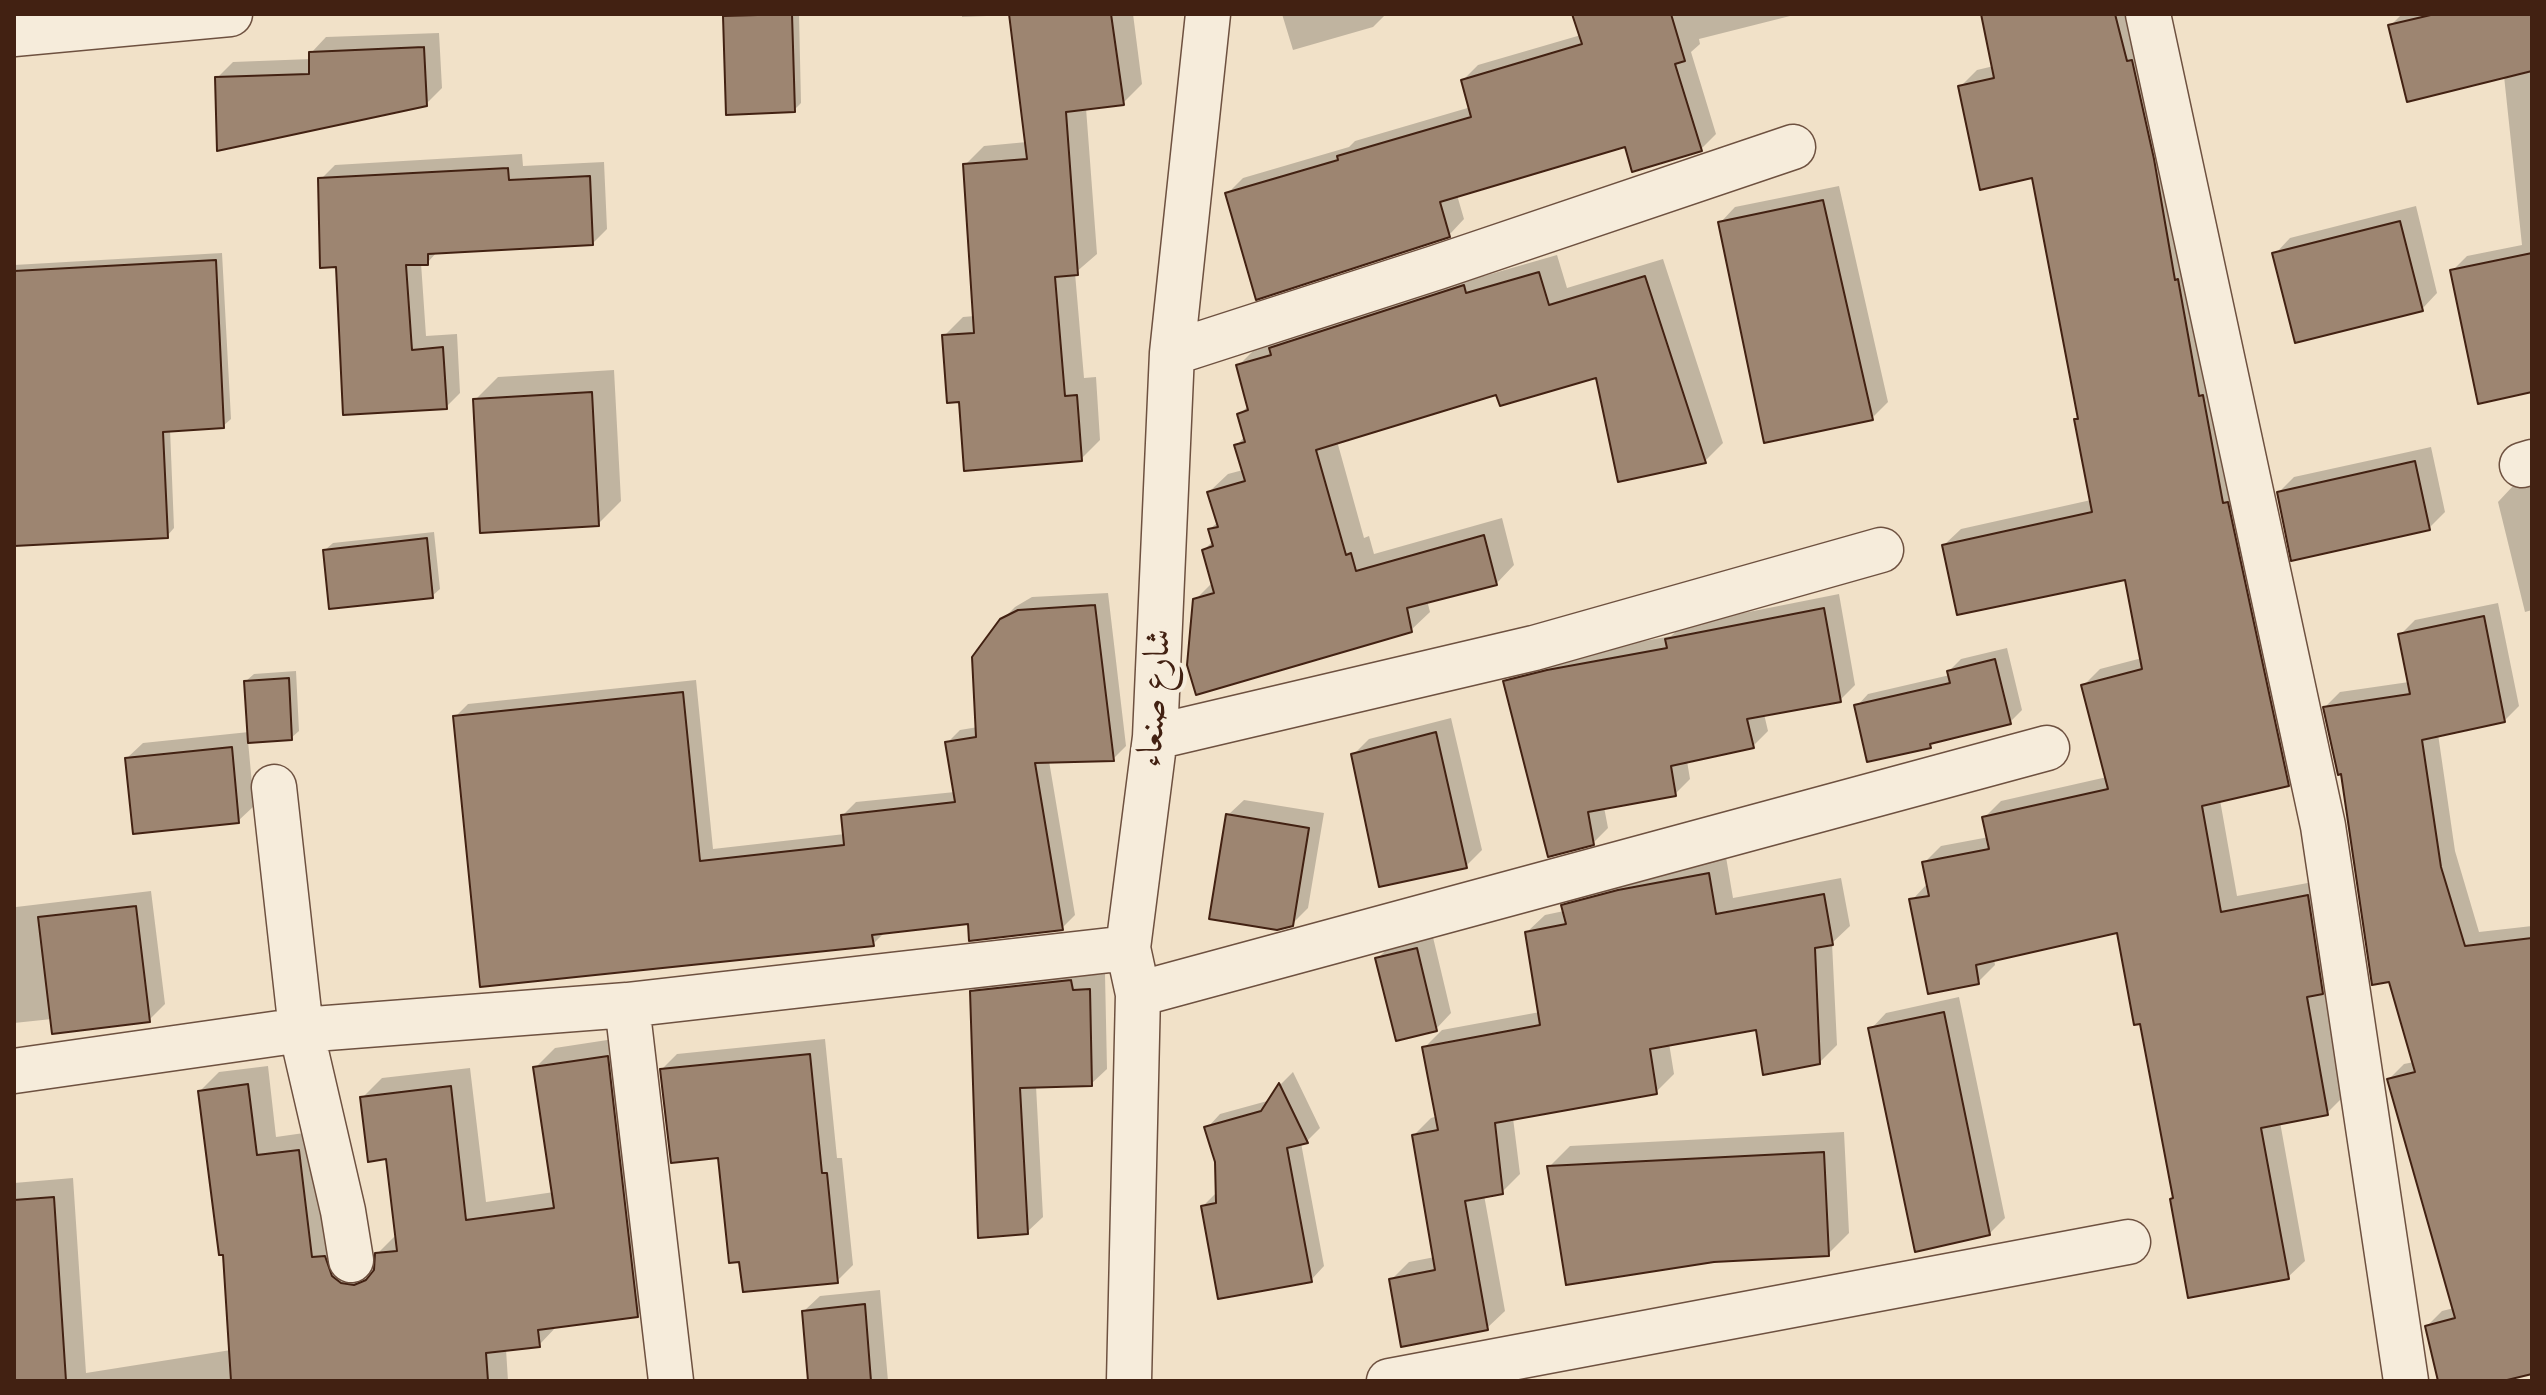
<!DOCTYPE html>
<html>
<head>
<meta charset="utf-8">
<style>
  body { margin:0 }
  #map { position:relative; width:2546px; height:1395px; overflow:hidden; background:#f1e1c8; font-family:"EB Garamond",serif }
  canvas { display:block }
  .frame { position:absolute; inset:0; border:16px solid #422112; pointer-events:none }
</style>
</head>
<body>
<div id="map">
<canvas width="2546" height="1395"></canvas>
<div class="frame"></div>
</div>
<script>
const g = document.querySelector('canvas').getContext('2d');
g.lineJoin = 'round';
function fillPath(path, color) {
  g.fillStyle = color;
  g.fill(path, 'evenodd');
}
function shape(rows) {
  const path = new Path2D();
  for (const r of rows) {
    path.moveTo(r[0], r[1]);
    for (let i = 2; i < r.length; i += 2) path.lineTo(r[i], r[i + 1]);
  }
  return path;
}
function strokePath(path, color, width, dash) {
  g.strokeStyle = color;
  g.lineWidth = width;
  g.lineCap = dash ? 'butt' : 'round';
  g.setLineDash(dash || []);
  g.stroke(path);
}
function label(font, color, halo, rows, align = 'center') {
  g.font = font + ' "EB Garamond",Amiri,serif';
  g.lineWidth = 8;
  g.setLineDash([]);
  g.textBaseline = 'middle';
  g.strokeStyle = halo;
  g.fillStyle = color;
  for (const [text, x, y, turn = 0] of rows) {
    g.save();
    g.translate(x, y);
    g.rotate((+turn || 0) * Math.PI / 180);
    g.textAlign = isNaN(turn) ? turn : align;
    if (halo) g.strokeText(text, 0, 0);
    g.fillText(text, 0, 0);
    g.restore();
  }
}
fillPath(shape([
  [728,14,799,14,801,103,794,110,725,17],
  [962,14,1133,14,1142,84,1123,103,1086,108,1097,254,1075,273,1084,378,1096,377,1100,440,1081,459,961,399,944,336,963,317,975,316,965,165,984,146,1027,142,1011,15,962,17],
  [1282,14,1386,14,1373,27,1293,50],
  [1574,14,1798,14,1699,39,1700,44,1691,52,1716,134,1701,149,1626,145,1457,195,1464,219,1449,235,1227,194,1243,178,1349,147,1355,141,1471,107,1463,80,1478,65,1581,35],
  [1983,14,2135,14,2305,768,2288,785,2220,800,2237,896,2324,880,2339,976,2324,990,2344,1096,2327,1113,2280,1122,2305,1261,2288,1277,2174,1197,2142,1021,2118,931,1994,959,1995,965,1978,982,1912,900,1928,883,1924,863,1941,846,1989,837,1984,818,2001,801,2107,777,2083,686,2100,669,2142,658,2127,577,1944,545,1961,529,2091,500,2077,420,2080,417,2034,176,1960,87,1977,70,1994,66],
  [2402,14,2532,14,2532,390,2452,271,2467,256,2522,245,2504,76,2390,26],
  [439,33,442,88,426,104,217,78,233,62,311,59,311,53,326,37],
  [522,154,523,166,604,162,607,229,593,243,438,251,427,263,421,263,426,336,457,334,460,393,446,407,338,265,321,179,335,165],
  [1839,186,1888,402,1872,418,1720,223,1735,207],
  [2416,206,2437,293,2422,309,2275,254,2290,238],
  [222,253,231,419,223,426,170,429,174,528,167,536,14,544,14,265],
  [1557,255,1567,288,1663,259,1723,443,1705,461,1620,479,1598,376,1498,392,1337,441,1364,538,1369,536,1374,554,1502,518,1514,565,1496,584,1427,600,1430,612,1411,630,1195,600,1213,582,1204,550,1214,540,1210,529,1218,522,1209,492,1228,474,1243,470,1236,446,1245,436,1240,414,1249,405,1238,366,1256,348,1482,268,1484,276],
  [614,370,621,501,598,524,475,400,498,377],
  [2431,447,2445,512,2429,528,2279,492,2294,477],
  [2532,481,2532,610,2525,612,2498,502,2513,486],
  [434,532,440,589,432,596,325,550,333,543],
  [1108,593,1126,746,1113,759,1049,761,1075,915,1062,928,970,922,886,931,873,944,482,985,455,717,468,704,696,680,713,849,845,834,843,815,856,802,955,792,947,743,960,730,978,727,1002,620,1015,607,1032,597],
  [1839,594,1855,685,1840,700,1764,714,1768,731,1753,746,1687,761,1690,779,1675,794,1604,807,1608,828,1593,843,1505,682,1520,666,1564,656,1671,636,1683,625],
  [2498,603,2519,706,2504,721,2438,734,2455,851,2479,932,2532,926,2532,1372,2495,1381,2440,1381,2427,1326,2442,1311,2454,1308,2389,1079,2404,1064,2414,1062,2325,707,2340,692,2409,682,2400,635,2415,620],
  [2007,648,2022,710,2010,722,1934,741,1930,746,1857,706,1868,694,1950,675,1949,671,1961,659],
  [296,671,299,731,291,738,248,741,254,806,238,821,127,758,143,743,249,732,246,681,254,674],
  [1451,718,1482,850,1466,866,1353,755,1369,739],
  [1244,800,1324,813,1308,908,1292,924,1228,815],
  [1726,857,1733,898,1841,878,1850,926,1832,943,1837,1045,1819,1063,1757,1027,1669,1043,1674,1074,1656,1092,1513,1118,1520,1174,1502,1192,1484,1195,1505,1311,1487,1328,1391,1280,1409,1262,1435,1257,1414,1135,1431,1118,1438,1116,1424,1048,1442,1030,1540,1012,1527,932,1545,915,1564,911,1563,906,1581,889],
  [151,891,165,1004,149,1020,52,1019,14,1023,14,894,16,907],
  [1432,933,1451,1013,1436,1029,1377,959,1393,943],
  [1086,965,1088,975,1105,974,1107,1069,1091,1084,1036,1086,1043,1217,1027,1232,972,992,988,976],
  [1959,997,2005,1218,1989,1234,1871,1029,1886,1013],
  [627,1037,657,1296,637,1316,558,1325,539,1345,506,1349,508,1381,14,1381,14,1183,73,1178,86,1373,231,1350,225,1253,200,1091,219,1072,268,1066,276,1137,318,1131,362,1264,376,1266,377,1254,397,1234,388,1157,362,1098,382,1078,470,1068,486,1202,554,1192,536,1067,555,1048],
  [825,1039,837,1158,842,1158,853,1265,837,1281,741,1260,720,1156,662,1069,677,1054],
  [1293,1072,1320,1128,1307,1141,1301,1143,1324,1266,1311,1280,1203,1206,1216,1193,1217,1162,1207,1128,1220,1114,1271,1100,1281,1084],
  [1844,1132,1849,1233,1828,1254,1549,1167,1570,1146],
  [880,1290,888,1381,810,1381,804,1311,820,1296]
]), '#0003');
const building = shape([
  [792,14,795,112,726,115,723,16,792,14],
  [1009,14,1111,14,1124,105,1066,112,1078,275,1055,277,1065,396,1077,395,1082,461,964,471,959,402,947,403,942,335,974,333,963,164,1027,159,1009,14],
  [1572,14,1671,14,1685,61,1675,64,1702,151,1632,172,1625,147,1440,202,1450,237,1256,300,1225,193,1338,160,1337,156,1471,117,1461,80,1582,44,1572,14],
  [1981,14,2115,14,2127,61,2132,60,2154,159,2175,280,2178,279,2199,396,2203,395,2223,503,2228,502,2289,786,2202,806,2221,912,2308,895,2323,994,2307,997,2328,1115,2261,1128,2289,1279,2188,1298,2170,1199,2173,1198,2140,1024,2134,1025,2117,933,1976,965,1979,984,1928,994,1909,899,1929,896,1922,862,1989,849,1982,817,2108,789,2081,685,2142,669,2125,580,1957,615,1942,545,2092,512,2074,419,2078,419,2032,178,1980,190,1958,86,1994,78,1981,14],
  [2435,14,2532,14,2532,71,2407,102,2388,25,2435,14],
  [424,47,427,106,217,151,215,77,309,74,309,52,424,47],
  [508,168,509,180,590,176,593,245,428,254,428,265,406,265,412,350,443,347,447,409,343,415,336,267,320,268,318,178,508,168],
  [1823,200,1873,420,1764,443,1718,222,1823,200],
  [2400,221,2423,311,2295,343,2272,253,2400,221],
  [2532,253,2532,392,2478,404,2450,270,2532,253],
  [216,260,224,428,163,432,168,538,14,546,14,271,216,260],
  [1539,272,1549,305,1645,276,1706,463,1618,482,1596,378,1500,406,1496,395,1316,450,1346,555,1351,553,1356,571,1484,535,1497,585,1407,608,1412,632,1196,695,1187,665,1193,599,1214,593,1202,550,1213,546,1208,529,1218,527,1207,492,1245,481,1234,445,1245,442,1237,414,1248,410,1236,365,1271,355,1269,348,1464,285,1466,293,1539,272],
  [592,392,599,526,480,533,473,399,592,392],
  [2415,461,2430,530,2291,561,2277,492,2415,461],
  [427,538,433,598,329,609,323,550,427,538],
  [1095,605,1114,761,1035,763,1063,930,969,941,968,924,872,935,874,946,480,987,453,716,683,692,700,861,844,845,841,815,955,802,945,742,976,737,972,657,1000,619,1018,610,1095,605],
  [1824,608,1841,702,1747,719,1754,748,1671,766,1676,796,1588,812,1594,845,1548,857,1503,681,1547,670,1667,648,1665,639,1824,608],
  [2484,616,2505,722,2422,740,2441,867,2465,946,2532,938,2532,1374,2503,1381,2438,1381,2425,1326,2455,1318,2387,1079,2415,1072,2389,982,2372,985,2341,774,2338,775,2323,707,2410,694,2398,634,2484,616],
  [1995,659,2011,724,1930,744,1931,748,1867,762,1854,705,1950,683,1947,671,1995,659],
  [289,678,292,740,248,743,244,681,289,678],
  [1436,732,1467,868,1379,887,1351,754,1436,732],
  [232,747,239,823,133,834,125,758,232,747],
  [1226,814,1309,828,1293,926,1277,930,1209,919,1226,814],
  [1709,873,1716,914,1824,894,1833,945,1815,948,1820,1064,1763,1075,1756,1030,1650,1049,1657,1094,1495,1123,1503,1194,1465,1201,1488,1330,1401,1347,1389,1279,1435,1270,1412,1135,1438,1130,1422,1047,1540,1025,1525,932,1566,924,1561,905,1618,890,1709,873],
  [136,906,150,1022,52,1034,38,917,136,906],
  [1417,948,1437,1031,1396,1041,1375,958,1417,948],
  [1071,980,1073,990,1090,989,1092,1086,1020,1088,1028,1234,978,1238,970,991,1071,980],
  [1944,1012,1990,1235,1915,1252,1868,1028,1944,1012],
  [810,1054,822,1173,827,1173,838,1283,743,1292,739,1262,729,1263,718,1158,671,1163,660,1069,810,1054],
  [608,1056,638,1317,538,1330,540,1347,486,1353,488,1381,231,1381,223,1255,219,1255,198,1091,248,1084,257,1155,299,1150,312,1257,325,1256,332,1276,341,1283,354,1285,366,1280,374,1270,375,1253,397,1251,386,1159,368,1162,360,1097,451,1086,466,1220,554,1208,533,1067,608,1056],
  [1279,1083,1308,1143,1287,1148,1312,1282,1218,1299,1201,1206,1216,1203,1215,1162,1204,1127,1261,1111,1279,1083],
  [1824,1152,1829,1256,1714,1262,1566,1285,1547,1166,1824,1152],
  [54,1197,66,1381,14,1381,14,1200,54,1197],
  [865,1304,871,1381,808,1381,802,1311,865,1304]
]);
fillPath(building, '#9d8571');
strokePath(building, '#422112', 2);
const minor = shape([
  [2148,14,2323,826,2406,1381],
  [14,34,230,14],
  [1172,353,1438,267,1793,147],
  [2522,465,2532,462],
  [1155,737,1534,648,1881,550],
  [274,787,301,1030,343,1211,351,1260],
  [1138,994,2047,748],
  [627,1005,671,1381],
  [14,1071,301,1030,627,1005,1128,948],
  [1129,1381,1138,994,1128,948,1155,737,1172,353,1208,14],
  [1389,1381,2128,1242]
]);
strokePath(minor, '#6e5140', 47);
strokePath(minor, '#f6ecdb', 44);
label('36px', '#422112', '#f6ecdb', [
  ["شارع صنعاء",1155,698,-86]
]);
</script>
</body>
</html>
